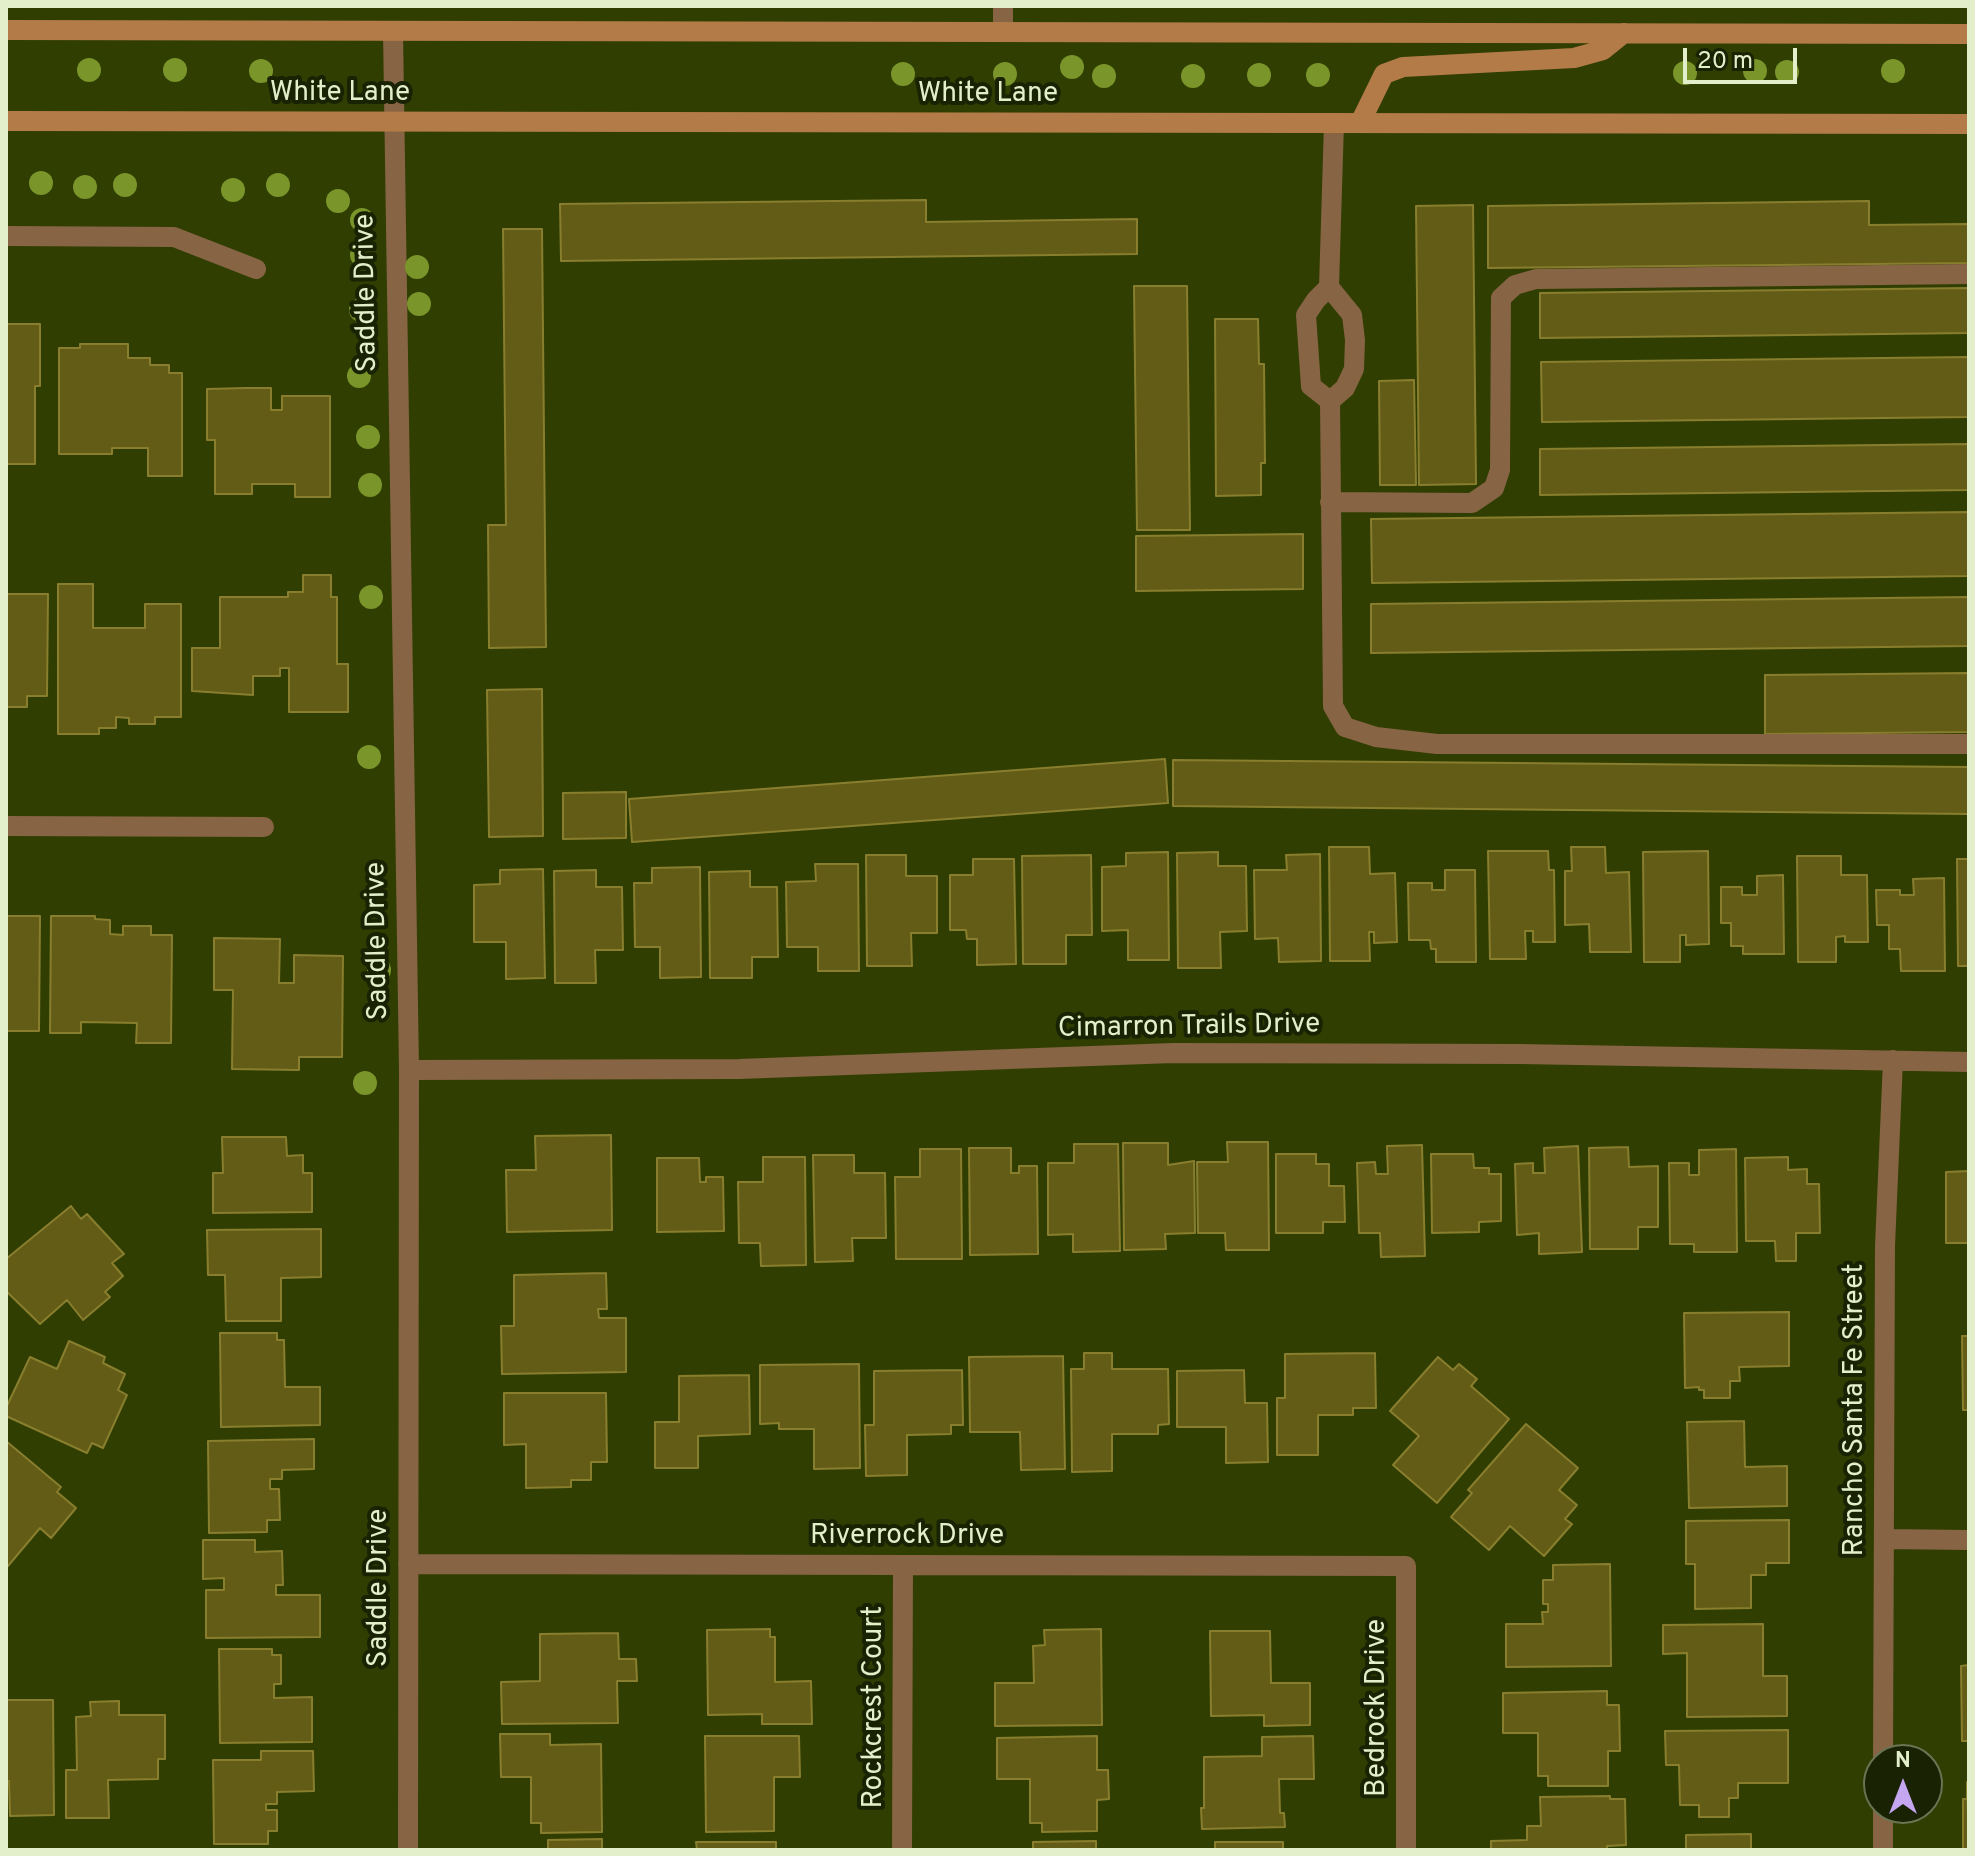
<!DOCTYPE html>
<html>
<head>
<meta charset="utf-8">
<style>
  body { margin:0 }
  #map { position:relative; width:1975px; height:1856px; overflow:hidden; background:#303e02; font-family:Overpass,sans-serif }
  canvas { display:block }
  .frame { position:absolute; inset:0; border:8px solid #e2efca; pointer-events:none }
  .north { position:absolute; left:1863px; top:1744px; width:80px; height:80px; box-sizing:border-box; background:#1a2204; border:2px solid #6a7453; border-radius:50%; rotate:0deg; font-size:22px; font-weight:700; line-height:32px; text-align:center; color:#e2efca }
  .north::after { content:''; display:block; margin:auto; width:28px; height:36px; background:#c5a7f1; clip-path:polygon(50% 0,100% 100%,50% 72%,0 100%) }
  .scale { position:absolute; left:1683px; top:48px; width:114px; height:36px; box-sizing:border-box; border:4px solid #e2efca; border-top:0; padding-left:10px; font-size:24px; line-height:28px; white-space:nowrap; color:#e2efca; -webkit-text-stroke:6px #1a2204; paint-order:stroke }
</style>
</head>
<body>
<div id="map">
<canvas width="1975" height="1856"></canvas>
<div class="frame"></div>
<div class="north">N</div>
<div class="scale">20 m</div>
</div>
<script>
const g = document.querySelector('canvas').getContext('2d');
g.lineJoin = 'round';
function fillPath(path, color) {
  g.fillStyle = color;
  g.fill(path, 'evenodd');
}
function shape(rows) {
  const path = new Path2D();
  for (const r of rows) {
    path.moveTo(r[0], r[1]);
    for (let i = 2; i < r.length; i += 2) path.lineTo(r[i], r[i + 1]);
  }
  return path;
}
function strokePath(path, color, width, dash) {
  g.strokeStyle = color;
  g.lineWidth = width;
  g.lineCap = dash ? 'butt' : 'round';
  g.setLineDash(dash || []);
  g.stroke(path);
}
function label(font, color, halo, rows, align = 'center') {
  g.font = font + ' Overpass,sans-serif';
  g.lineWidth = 8;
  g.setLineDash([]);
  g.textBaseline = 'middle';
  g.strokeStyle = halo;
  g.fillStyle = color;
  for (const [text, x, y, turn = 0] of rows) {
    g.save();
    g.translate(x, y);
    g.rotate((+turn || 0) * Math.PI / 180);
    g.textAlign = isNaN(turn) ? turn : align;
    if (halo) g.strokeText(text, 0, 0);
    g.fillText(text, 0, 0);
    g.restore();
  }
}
const building = shape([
  [926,200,926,222,1137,219,1137,254,561,261,560,204,926,200],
  [1869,201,1869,225,1969,224,1969,263,1488,268,1488,206,1869,201],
  [1473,205,1476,484,1419,485,1416,206,1473,205],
  [503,229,542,229,546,647,489,648,488,525,506,525,503,229],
  [1134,286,1187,286,1190,530,1137,530,1134,286],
  [1969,288,1969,333,1540,338,1540,293,1969,288],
  [1215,319,1258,319,1259,364,1264,364,1265,463,1261,463,1261,495,1216,496,1215,319],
  [6,324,40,324,40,386,35,386,35,464,6,464,6,324],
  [80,344,128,344,128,358,150,358,150,365,169,365,169,373,182,373,182,476,148,476,148,448,112,448,112,454,59,454,59,348,80,348,80,344],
  [1969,357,1969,417,1542,422,1541,362,1969,357],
  [1414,380,1416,485,1380,485,1379,381,1414,380],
  [246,388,271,388,271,410,282,410,282,396,330,396,330,497,295,497,295,484,252,484,252,494,215,494,215,440,207,440,207,389,246,388],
  [1969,444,1969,490,1540,495,1540,449,1969,444],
  [1969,512,1969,576,1372,583,1371,519,1969,512],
  [1303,534,1303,589,1136,591,1136,536,1303,534],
  [303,575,331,575,331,597,337,597,337,664,348,664,348,712,289,712,289,668,280,668,280,676,253,676,253,695,192,691,192,648,220,648,220,597,288,597,288,592,303,592,303,575],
  [58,584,93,584,93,628,145,628,145,604,181,604,181,717,155,717,155,724,129,724,129,718,116,717,116,728,99,728,99,734,58,734,58,584],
  [6,594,48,594,47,696,27,696,27,707,6,707,6,594],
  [1969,597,1969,646,1371,653,1371,604,1969,597],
  [1969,673,1969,732,1765,734,1765,675,1969,673],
  [542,689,543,836,489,837,487,690,542,689],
  [1165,759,1168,803,632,842,629,799,1165,759],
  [1173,760,1969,767,1969,814,1173,806,1173,760],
  [626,792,626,838,563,839,563,793,626,792],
  [1329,847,1369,847,1370,874,1395,873,1397,942,1374,943,1374,932,1369,932,1370,961,1330,961,1329,847],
  [1571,847,1605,847,1606,873,1629,872,1631,952,1590,952,1589,924,1565,925,1565,871,1572,871,1571,847],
  [1488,851,1548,851,1549,870,1554,870,1555,942,1533,942,1533,931,1525,931,1526,959,1490,959,1488,851],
  [1708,851,1709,944,1686,945,1686,935,1680,935,1680,962,1644,962,1643,852,1708,851],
  [1168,852,1169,960,1128,960,1128,930,1102,931,1102,867,1126,866,1126,853,1168,852],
  [1218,852,1218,866,1246,866,1247,931,1220,932,1221,968,1178,968,1177,853,1218,852],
  [1320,854,1321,961,1279,962,1278,938,1255,939,1254,870,1287,870,1286,855,1320,854],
  [866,855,906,855,906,876,937,876,937,933,911,933,912,966,867,966,866,855],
  [1091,855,1092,935,1066,935,1066,964,1023,964,1022,856,1091,855],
  [1797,856,1841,856,1841,875,1867,875,1868,942,1845,942,1845,936,1836,937,1836,962,1798,962,1797,856],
  [973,859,1014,859,1016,964,977,965,977,939,967,939,966,930,950,930,950,875,973,875,973,859],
  [1957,859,1969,859,1969,966,1958,966,1957,859],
  [815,864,858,864,859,971,818,971,818,947,787,947,786,882,816,881,815,864],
  [700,867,701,977,660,978,660,947,635,947,634,883,652,883,652,868,700,867],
  [543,869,545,978,506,979,506,942,474,942,474,885,500,884,500,870,543,869],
  [596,870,596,887,622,887,623,950,595,950,596,983,555,983,554,871,596,870],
  [1445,870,1475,870,1476,962,1436,962,1436,949,1431,949,1430,940,1409,940,1408,883,1432,883,1432,890,1445,890,1445,870],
  [750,871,750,887,777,887,778,957,752,957,752,978,710,978,709,872,750,871],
  [1783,875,1784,954,1743,954,1743,946,1731,946,1731,923,1721,923,1721,887,1742,887,1742,895,1757,895,1757,876,1783,875],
  [1944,878,1945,971,1901,971,1900,949,1889,949,1889,925,1877,925,1876,890,1900,890,1900,895,1914,895,1913,879,1944,878],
  [6,916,40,916,39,1031,7,1031,6,916],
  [51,916,95,916,95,919,110,920,110,934,123,935,123,926,151,926,151,935,172,935,171,1043,136,1043,137,1023,81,1022,81,1033,50,1033,51,916],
  [214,938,280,939,279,983,294,983,294,955,343,956,342,1057,299,1057,299,1070,232,1069,233,990,214,990,214,938],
  [611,1135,612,1230,507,1232,506,1170,536,1170,535,1136,611,1135],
  [222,1137,286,1137,287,1156,303,1155,303,1173,312,1173,312,1212,213,1213,213,1173,223,1173,222,1137],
  [1227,1142,1268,1142,1269,1250,1226,1250,1225,1233,1198,1233,1197,1162,1228,1162,1227,1142],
  [1123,1143,1168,1143,1168,1165,1194,1161,1195,1233,1165,1234,1166,1249,1124,1250,1123,1143],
  [1074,1144,1118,1144,1120,1251,1073,1252,1073,1234,1048,1235,1048,1163,1074,1163,1074,1144],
  [1422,1145,1425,1256,1381,1257,1380,1233,1359,1233,1357,1163,1375,1162,1376,1174,1388,1174,1387,1146,1422,1145],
  [1578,1146,1582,1252,1539,1254,1539,1233,1517,1235,1515,1164,1533,1163,1533,1173,1545,1173,1544,1148,1578,1146],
  [1628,1147,1629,1167,1658,1166,1658,1227,1638,1227,1638,1249,1590,1249,1589,1148,1628,1147],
  [969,1148,1011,1148,1011,1173,1019,1173,1019,1166,1037,1166,1038,1254,970,1255,969,1148],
  [920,1149,961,1149,962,1259,896,1259,895,1177,920,1177,920,1149],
  [1736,1149,1737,1252,1694,1252,1694,1244,1670,1244,1669,1163,1689,1163,1689,1175,1699,1175,1699,1150,1736,1149],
  [1276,1154,1316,1154,1316,1164,1329,1164,1329,1186,1344,1186,1345,1222,1323,1222,1323,1233,1276,1233,1276,1154],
  [1431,1154,1473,1154,1474,1168,1489,1168,1489,1174,1501,1174,1501,1221,1479,1222,1479,1232,1432,1233,1431,1154],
  [813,1155,854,1155,854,1173,885,1173,886,1238,852,1238,853,1261,815,1262,813,1155],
  [763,1157,805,1157,806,1265,761,1266,760,1243,739,1243,738,1182,763,1182,763,1157],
  [1788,1157,1788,1170,1807,1169,1807,1184,1819,1184,1820,1233,1796,1233,1796,1261,1776,1261,1775,1241,1746,1241,1745,1158,1788,1157],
  [657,1158,699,1158,700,1182,706,1182,706,1177,723,1177,724,1231,657,1232,657,1158],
  [1969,1171,1969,1243,1946,1243,1946,1172,1969,1171],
  [71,1206,81,1219,87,1214,124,1254,112,1263,123,1276,105,1292,110,1297,83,1320,67,1300,40,1324,6,1291,6,1259,71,1206],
  [321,1229,321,1277,281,1278,281,1321,226,1321,225,1275,208,1275,207,1230,321,1229],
  [606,1273,607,1309,598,1309,599,1318,626,1318,626,1372,502,1374,501,1326,514,1326,514,1275,606,1273],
  [1789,1312,1789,1366,1739,1367,1740,1381,1730,1381,1730,1398,1704,1398,1704,1390,1699,1390,1699,1387,1685,1388,1684,1313,1789,1312],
  [220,1333,277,1333,277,1340,284,1340,285,1387,320,1387,320,1425,221,1427,220,1333],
  [1962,1336,1969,1336,1969,1410,1963,1410,1962,1336],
  [69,1341,105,1357,103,1363,125,1374,118,1390,127,1395,103,1448,92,1443,87,1453,6,1416,6,1408,30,1357,57,1369,69,1341],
  [1084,1353,1112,1353,1112,1369,1168,1369,1169,1424,1158,1425,1158,1434,1112,1434,1112,1471,1072,1472,1071,1369,1084,1369,1084,1353],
  [1375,1353,1376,1408,1353,1408,1353,1415,1318,1415,1318,1455,1277,1455,1277,1398,1285,1398,1285,1354,1375,1353],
  [1063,1356,1065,1469,1021,1470,1020,1432,970,1432,969,1357,1063,1356],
  [1438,1357,1453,1370,1459,1364,1477,1379,1471,1386,1509,1419,1437,1503,1393,1465,1419,1436,1390,1411,1438,1357],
  [859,1364,860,1468,814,1469,814,1429,779,1429,779,1423,760,1424,760,1365,859,1364],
  [962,1370,963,1425,951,1425,951,1434,907,1435,907,1475,866,1476,865,1425,874,1425,874,1371,962,1370],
  [1244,1370,1245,1403,1267,1403,1268,1462,1226,1463,1226,1427,1177,1427,1177,1371,1244,1370],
  [749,1375,750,1434,698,1436,698,1468,655,1468,655,1422,679,1422,679,1376,749,1375],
  [504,1393,606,1393,607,1462,591,1462,591,1480,571,1480,571,1487,526,1488,526,1444,504,1445,504,1393],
  [1744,1421,1745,1467,1787,1466,1787,1506,1689,1508,1687,1422,1744,1421],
  [1526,1424,1578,1468,1559,1490,1577,1505,1565,1519,1572,1524,1544,1556,1510,1526,1489,1550,1451,1517,1472,1493,1468,1490,1526,1424],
  [314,1439,314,1469,282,1470,282,1479,270,1479,270,1489,279,1489,280,1520,267,1520,267,1532,209,1533,208,1441,314,1439],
  [6,1441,61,1487,57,1492,76,1508,51,1538,40,1528,8,1566,6,1564,6,1441],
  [1789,1520,1789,1563,1766,1563,1766,1575,1751,1575,1751,1608,1695,1609,1695,1564,1686,1564,1686,1521,1789,1520],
  [203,1540,255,1540,255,1552,282,1551,283,1585,276,1585,276,1595,320,1595,320,1637,206,1638,206,1590,224,1590,224,1578,203,1579,203,1540],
  [1610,1564,1611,1666,1506,1667,1506,1624,1543,1624,1542,1612,1548,1612,1548,1604,1543,1604,1543,1580,1553,1580,1553,1565,1610,1564],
  [1763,1624,1763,1676,1787,1676,1787,1716,1687,1717,1687,1653,1663,1654,1663,1625,1763,1624],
  [770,1629,770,1637,775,1637,775,1682,811,1681,812,1724,762,1724,762,1714,708,1715,707,1630,770,1629],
  [1101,1629,1102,1725,995,1726,995,1683,1034,1683,1033,1646,1045,1645,1044,1630,1101,1629],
  [1210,1631,1270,1631,1271,1683,1310,1683,1310,1725,1264,1726,1264,1715,1211,1716,1210,1631],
  [618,1633,619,1659,636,1659,637,1681,617,1681,618,1723,502,1724,501,1682,540,1681,540,1634,618,1633],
  [219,1649,272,1649,272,1655,281,1655,281,1684,274,1684,274,1698,312,1697,312,1742,220,1743,219,1649],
  [1969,1665,1969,1741,1962,1741,1961,1666,1969,1665],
  [1607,1691,1607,1705,1619,1705,1620,1751,1608,1751,1608,1786,1548,1786,1548,1776,1538,1776,1538,1733,1503,1733,1503,1693,1607,1691],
  [6,1700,53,1700,54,1815,10,1816,9,1781,6,1781,6,1700],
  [119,1701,119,1715,165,1715,165,1759,158,1759,158,1779,108,1780,109,1818,66,1818,66,1770,77,1770,76,1717,91,1716,90,1702,119,1701],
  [1788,1730,1788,1783,1738,1783,1738,1798,1729,1798,1729,1817,1699,1817,1699,1805,1680,1805,1679,1765,1666,1765,1665,1731,1788,1730],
  [500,1734,550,1734,550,1745,601,1744,602,1832,541,1833,541,1823,531,1823,531,1777,501,1777,500,1734],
  [705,1736,799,1736,800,1777,774,1777,774,1831,706,1832,705,1736],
  [1097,1736,1097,1770,1108,1770,1109,1799,1097,1800,1097,1831,1042,1832,1042,1823,1030,1823,1030,1779,997,1779,997,1738,1097,1736],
  [1313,1736,1314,1779,1279,1779,1280,1813,1284,1813,1285,1827,1202,1829,1201,1808,1204,1808,1204,1757,1262,1756,1262,1737,1313,1736],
  [261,1751,313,1751,314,1791,277,1792,277,1804,266,1804,266,1810,277,1810,277,1831,268,1831,268,1844,214,1844,213,1760,261,1760,261,1751],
  [1967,1782,1969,1850,1963,1850,1963,1799,1967,1799,1967,1782],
  [1610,1796,1610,1799,1625,1799,1626,1845,1607,1846,1607,1850,1491,1850,1491,1841,1527,1840,1527,1826,1541,1826,1540,1797,1610,1796],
  [1751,1834,1751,1850,1686,1850,1686,1835,1751,1834],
  [602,1839,602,1850,548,1850,548,1840,602,1839],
  [1096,1841,1096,1850,1033,1850,1033,1842,1096,1841],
  [696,1842,776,1842,776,1850,697,1850,696,1842],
  [1215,1842,1283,1842,1283,1850,1215,1850,1215,1842]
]);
fillPath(building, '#635c17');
strokePath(building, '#887e2e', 2);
strokePath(shape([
  [1329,287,1316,300,1306,315,1311,386,1330,401,1345,388,1354,369,1355,340,1352,315,1329,287,1334,123],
  [1330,401,1333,706,1345,727,1376,737,1437,744,1969,744],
  [1330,502,1472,503,1494,488,1500,470,1501,298,1515,285,1536,279,1969,274]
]), '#876444', 20);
strokePath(shape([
  [1003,6,1003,31],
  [393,31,409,1070,408,1850],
  [6,236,174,237,256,269],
  [6,826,264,827],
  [409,1070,739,1069,1173,1053,1520,1054,1969,1062],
  [1884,1539,1969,1540],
  [408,1564,1406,1566,1406,1850],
  [1883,1760,1885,1246,1893,1060],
  [902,1850,903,1565],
  [1883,1850,1883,1808]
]), '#876444', 20);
strokePath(shape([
  [6,30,1969,34],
  [6,121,1969,124],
  [1360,123,1384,74,1403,67,1574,58,1603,50,1624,33]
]), '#b37b47', 20);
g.fillStyle = '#7a952a';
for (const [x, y] of [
  [1072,67],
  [89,70],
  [175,70],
  [261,71],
  [1755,71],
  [1893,71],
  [1787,72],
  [1685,73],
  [903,74],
  [1005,74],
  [1259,75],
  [1318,75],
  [1104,76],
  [1193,76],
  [41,183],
  [125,185],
  [278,185],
  [85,187],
  [233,190],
  [338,201],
  [362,220],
  [362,255],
  [417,267],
  [419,304],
  [361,310],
  [359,376],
  [368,437],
  [370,485],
  [371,597],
  [369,757],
  [379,970],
  [365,1083]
]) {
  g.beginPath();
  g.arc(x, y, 12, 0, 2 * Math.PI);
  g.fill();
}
label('28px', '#e2efca', '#1a2204', [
  ["White Lane",340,94],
  ["White Lane",988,95],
  ["Saddle Drive",368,293,-91],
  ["Saddle Drive",379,941,-91],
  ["Cimarron Trails Drive",1189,1028,-1],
  ["Rancho Santa Fe Street",1856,1410,-90],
  ["Riverrock Drive",907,1537],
  ["Saddle Drive",380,1588,-90],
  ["Rockcrest Court",875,1707,-90],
  ["Bedrock Drive",1378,1708,-90]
]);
</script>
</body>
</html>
